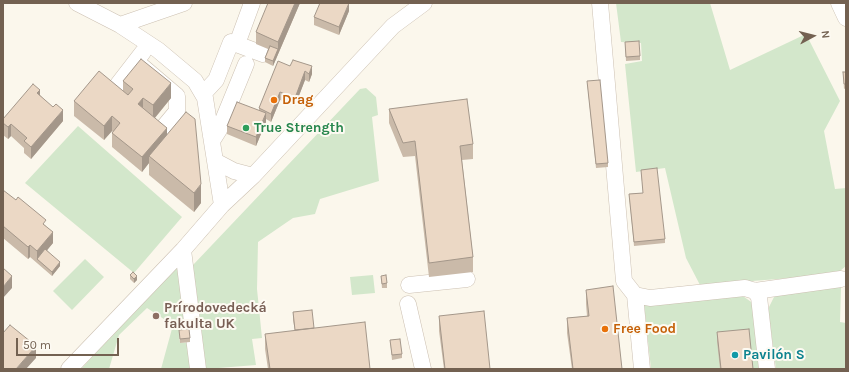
<!DOCTYPE html>
<html>
<head>
<meta charset="utf-8">
<style>
  body { margin:0 }
  #map { position:relative; width:849px; height:372px; overflow:hidden; background:#fbf7ec; font-family:Karla,sans-serif }
  canvas { display:block }
  .frame { position:absolute; inset:0; border:4px solid #736151; pointer-events:none }
  .north { position:absolute; left:793px; top:16px; width:40px; height:40px; -webkit-text-stroke:3px #fdfaf2; paint-order:stroke; rotate:83deg; font-size:11px; font-weight:700; line-height:16px; text-align:center; color:#736151 }
  .north::after { content:''; display:block; margin:auto; width:14px; height:18px; background:#736151; clip-path:polygon(50% 0,100% 100%,50% 72%,0 100%) }
  .scale { position:absolute; left:16px; top:338px; width:103px; height:18px; box-sizing:border-box; border:2px solid #736151; border-top:0; padding-left:5px; font-size:12px; line-height:14px; white-space:nowrap; color:#736151; -webkit-text-stroke:3px #fdfaf2; paint-order:stroke }
</style>
</head>
<body>
<div id="map">
<canvas width="849" height="372"></canvas>
<div class="frame"></div>
<div class="north">N</div>
<div class="scale">50 m</div>
</div>
<script>
const g = document.querySelector('canvas').getContext('2d');
g.lineJoin = 'round';
function fillPath(path, color) {
  g.fillStyle = color;
  g.fill(path, 'evenodd');
}
function shape(rows) {
  const path = new Path2D();
  for (const r of rows) {
    path.moveTo(r[0], r[1]);
    for (let i = 2; i < r.length; i += 2) path.lineTo(r[i], r[i + 1]);
  }
  return path;
}
function strokePath(path, color, width, dash) {
  g.strokeStyle = color;
  g.lineWidth = width;
  g.lineCap = dash ? 'butt' : 'round';
  g.setLineDash(dash || []);
  g.stroke(path);
}
function label(font, color, halo, rows, align = 'center') {
  g.font = font + ' Karla,sans-serif';
  g.lineWidth = 4;
  g.setLineDash([]);
  g.textBaseline = 'middle';
  g.strokeStyle = halo;
  g.fillStyle = color;
  for (const [text, x, y, turn = 0] of rows) {
    g.save();
    g.translate(x, y);
    g.rotate((+turn || 0) * Math.PI / 180);
    g.textAlign = isNaN(turn) ? turn : align;
    if (halo) g.strokeText(text, 0, 0);
    g.fillText(text, 0, 0);
    g.restore();
  }
}
fillPath(shape([
  [616,3,710,3,730,70,806,34,840,101,824,131,835,189,846,188,846,266,840,271,791,278,700,285,686,258,665,168,636,172,625,64,642,61,641,43,621,42],
  [366,88,376,97,378,115,372,117,379,181,320,199,315,214,293,218,258,242,257,289,262,338,252,339,256,365,206,369,193,265,360,89],
  [78,126,182,217,134,273,25,183],
  [85,259,104,277,72,310,53,291],
  [177,264,189,333,179,335,180,343,190,342,193,369,161,369,173,325,147,308,119,335,109,369,81,369],
  [373,275,375,293,352,295,350,277],
  [841,287,840,322,846,323,846,369,776,369,768,309,775,295],
  [740,294,754,304,761,369,651,369,644,304]
]), '#d3e7cb');
const minor = shape([
  [600,3,624,281,635,295,650,298,745,288,755,291,759,297,767,369],
  [839,3,846,18],
  [120,25,184,3],
  [237,44,252,3],
  [137,62,177,96,177,111,162,129],
  [116,87,143,52],
  [203,94,216,80,231,42,263,54],
  [212,141,219,130,246,64],
  [215,161,234,171,253,176],
  [222,205,253,176,393,26,424,3],
  [183,250,198,369],
  [409,285,467,279],
  [755,291,841,279],
  [635,295,642,369],
  [408,304,423,369],
  [69,369,183,250,222,205,205,98,195,81,158,50,120,25,77,3]
]);
strokePath(minor, '#ccc0b2', 17);
strokePath(minor, '#fff', 16);
fillPath(shape([
  [300,3,273,66,265,62,265,58,268,49,256,44,256,32],
  [349,11,339,35,314,25,314,17],
  [625,42,640,56,640,60,626,61],
  [290,66,312,74,309,82,305,80,295,106,280,100,271,122,266,119,266,122,256,146,227,134,227,126,259,111,259,108],
  [843,72,846,72,846,88,844,89],
  [123,81,171,98,155,118,167,135,201,203,194,212,149,175,149,163,142,172,112,147,112,133,113,132,112,131,104,140,74,116,74,101,123,91],
  [587,81,608,163,608,167,596,168],
  [40,95,63,121,31,159,24,153,24,148,11,136,8,139,3,135,3,119],
  [389,109,473,144,473,159,462,160,473,257,473,272,429,277,415,156,403,157,389,123],
  [641,170,665,239,665,243,634,246,629,194,643,193],
  [3,190,46,226,53,243,47,250,60,266,52,276,30,257,28,259,3,238],
  [130,275,137,280,134,283,130,279],
  [381,276,387,283,387,288,382,288],
  [586,290,622,369,572,369,567,333,567,318,587,316,586,304],
  [293,312,314,328,370,369,268,369,265,349,265,334,295,331,293,320],
  [439,316,490,369,444,369,439,331],
  [179,330,190,338,190,342,180,343],
  [717,332,753,369,720,369,717,341],
  [390,340,402,354,402,358,392,360]
]), '#cabaa9');
fillPath(shape([
  [295,3,300,3,273,66,273,61,278,49,278,42],
  [349,3,349,11,339,35,339,27],
  [312,66,312,74,309,82,309,74],
  [305,71,305,80,295,106,295,98],
  [171,83,171,98,153,120,153,105],
  [40,90,40,101,37,93],
  [280,92,280,100,271,122,271,114],
  [143,98,143,112,138,104],
  [63,110,63,121,31,159,31,147],
  [266,113,266,122,256,146,256,137],
  [112,116,112,131,104,140,104,126],
  [11,124,11,136,8,139,8,127],
  [167,128,167,142,149,156,149,163,142,172,142,157],
  [201,184,201,203,194,212,194,193],
  [53,232,53,243,39,260,37,259,37,263,37,251],
  [30,245,30,257,28,259,28,247],
  [60,262,60,266,52,276,52,272],
  [12,276,12,288,3,298,3,287],
  [137,276,137,280,134,283,134,279],
  [36,346,36,358,26,369,16,369]
]), '#a4978a');
const building = shape([
  [268,3,295,3,278,42,256,32,268,3],
  [320,3,349,3,339,27,314,17,320,3],
  [639,41,640,56,626,57,625,42,639,41],
  [270,46,278,49,273,61,265,58,270,46],
  [141,59,171,83,153,105,143,98,138,104,167,128,142,157,112,133,120,123,112,116,104,126,74,101,99,71,128,95,133,89,123,81,141,59],
  [293,60,312,66,309,74,305,71,295,98,280,92,271,114,259,108,278,61,290,66,293,60],
  [843,72,846,72,846,84,844,84,843,72],
  [600,80,608,163,596,164,587,81,600,80],
  [33,84,40,90,37,93,53,107,56,104,63,110,31,147,24,141,27,138,11,124,8,127,3,123,3,119,33,84],
  [467,99,473,144,460,146,473,257,429,263,415,141,403,143,389,109,467,99],
  [237,102,266,113,256,137,227,126,237,102],
  [186,112,195,119,196,130,201,184,194,193,149,156,186,112],
  [657,168,665,239,634,242,629,194,643,193,641,170,657,168],
  [3,190,16,200,18,197,46,220,43,224,53,232,37,251,30,245,28,247,3,226,3,190],
  [45,249,60,262,52,272,37,259,45,249],
  [3,268,12,276,3,287,3,268],
  [133,272,137,276,134,279,130,275,133,272],
  [386,275,387,283,382,284,381,276,386,275],
  [613,286,622,369,573,369,567,318,589,316,586,290,613,286],
  [312,310,314,328,295,330,293,312,312,310],
  [484,311,490,369,445,369,439,316,484,311],
  [365,322,370,369,270,369,265,334,365,322],
  [10,325,36,346,16,369,3,369,3,333,10,325],
  [189,329,190,338,180,339,179,330,189,329],
  [749,329,753,369,721,369,717,332,749,329],
  [400,339,402,354,392,355,390,340,400,339]
]);
fillPath(building, '#ebd8c5');
strokePath(building, '#a4978a', 1);
for (const [x, y, r, color] of [
  [274,100,4,"#e8710a"],
  [246,128,4,"#2e9e5b"],
  [156,316,4,"#8d6e63"],
  [605,329,4,"#e8710a"],
  [735,355,4,"#0f9aa8"]
]) {
  const dot = new Path2D();
  dot.arc(x, y, r, 0, 2 * Math.PI);
  g.fillStyle = color;
  g.fill(dot);
  strokePath(dot, '#fdfaf2', 1.5);
}
label('bold 14px', '#c56008', '#fdfaf2', [
  ["Drag",282,100],
  ["Free Food",613,329]
], 'left');
label('bold 14px', '#27864d', '#fdfaf2', [
  ["True Strength",254,128]
], 'left');
label('bold 14px', '#785e54', '#fdfaf2', [
  ["Prírodovedecká",164,308],
  ["fakulta UK",164,324]
], 'left');
label('bold 14px', '#0d838f', '#fdfaf2', [
  ["Pavilón S",743,355]
], 'left');
</script>
</body>
</html>
